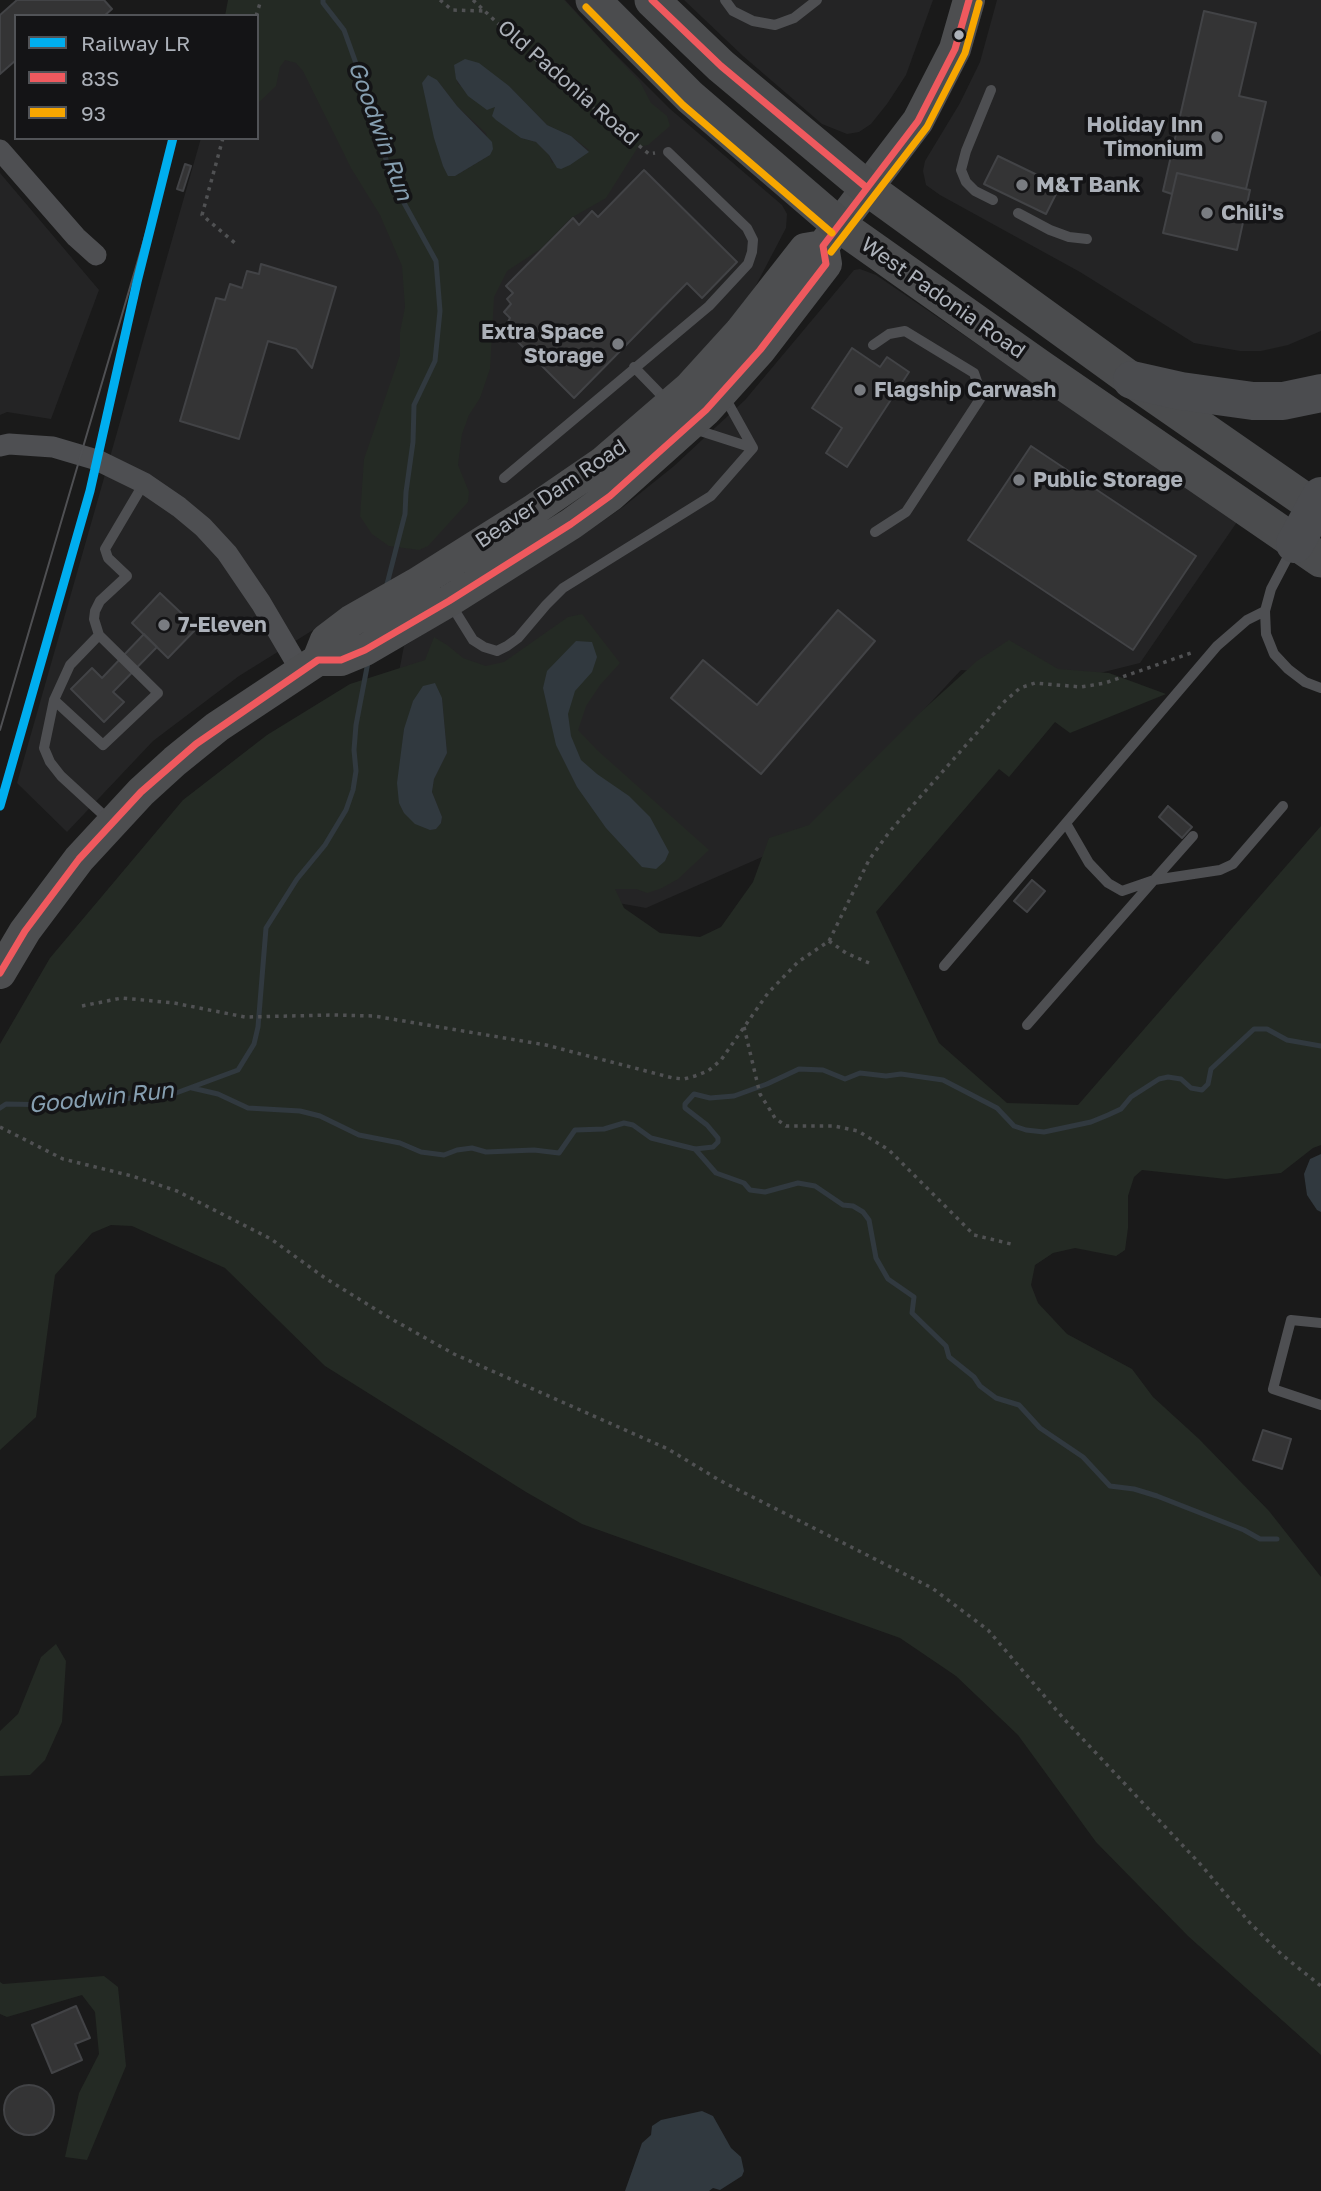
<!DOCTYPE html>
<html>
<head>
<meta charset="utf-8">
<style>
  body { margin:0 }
  #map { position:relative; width:1321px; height:2191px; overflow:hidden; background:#1a1a1a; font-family:"Golos Text",sans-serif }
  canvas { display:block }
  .legend { position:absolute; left:14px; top:14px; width:245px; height:126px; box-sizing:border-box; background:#141416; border:2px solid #515357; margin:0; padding:9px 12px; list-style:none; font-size:21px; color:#acb1b9 }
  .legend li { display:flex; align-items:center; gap:14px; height:35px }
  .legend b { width:35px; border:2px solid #515357 }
</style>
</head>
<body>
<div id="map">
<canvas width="1321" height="2191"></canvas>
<ul class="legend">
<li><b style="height:9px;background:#00aeef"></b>Railway LR</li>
<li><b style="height:9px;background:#ef595e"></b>83S</li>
<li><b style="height:9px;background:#f7a600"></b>93</li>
</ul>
</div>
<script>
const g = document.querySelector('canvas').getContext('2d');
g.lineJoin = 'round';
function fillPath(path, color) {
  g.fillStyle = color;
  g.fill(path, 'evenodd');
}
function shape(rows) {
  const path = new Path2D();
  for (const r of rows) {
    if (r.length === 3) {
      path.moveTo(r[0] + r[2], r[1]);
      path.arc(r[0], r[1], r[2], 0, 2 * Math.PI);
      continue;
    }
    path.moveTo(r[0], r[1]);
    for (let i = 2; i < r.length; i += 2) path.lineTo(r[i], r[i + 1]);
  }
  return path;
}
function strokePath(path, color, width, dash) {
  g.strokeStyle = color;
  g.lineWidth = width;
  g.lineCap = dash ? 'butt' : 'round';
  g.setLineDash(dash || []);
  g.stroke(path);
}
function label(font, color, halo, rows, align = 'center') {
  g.font = font + ' "Golos Text",sans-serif';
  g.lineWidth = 7;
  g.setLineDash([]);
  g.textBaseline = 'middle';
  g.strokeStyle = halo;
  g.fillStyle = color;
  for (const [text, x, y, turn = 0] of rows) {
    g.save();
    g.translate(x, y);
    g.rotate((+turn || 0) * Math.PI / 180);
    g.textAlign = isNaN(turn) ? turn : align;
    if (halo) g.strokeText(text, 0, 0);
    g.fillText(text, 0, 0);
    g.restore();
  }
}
fillPath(shape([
  [241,0,565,0,611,50,669,108,782,205,787,214,786,228,754,289,728,322,699,357,632,420,588,456,545,486,239,676,153,741,67,832,17,783,201,138,257,138,257,16],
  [684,0,933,0,906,75,887,104,871,124,859,132,847,134,822,124,743,56],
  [997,0,1321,0,1321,331,1288,345,1261,351,1240,351,1194,343,1080,272,940,195,926,185,923,171,925,161,960,103,980,62],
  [0,173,99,290,51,419,7,412,0,415],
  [860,269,876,275,1237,522,1140,663,1076,679,961,670,803,839,646,908,363,857,404,646,581,536,623,507,674,466,745,400,854,270]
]), '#242425');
fillPath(shape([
  [228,0,564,0,640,82,651,103,667,116,670,126,648,145,638,147,606,198,571,218,542,248,507,271,494,297,490,369,480,398,469,415,462,434,458,465,469,492,468,502,428,546,419,550,389,546,372,534,360,516,364,459,400,355,400,332,405,307,402,266,380,215,351,168,303,71,296,63,285,60,280,67,276,86,257,104,257,16,225,16],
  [454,65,509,86,547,125,571,136,589,150,552,163,549,155,536,142,521,138,495,107,458,84],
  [437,80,457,106,486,133,490,155,455,176],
  [582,614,620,663,600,685,586,706,578,730,597,750,709,850,678,879,662,888,647,893,636,889,615,889,624,908,660,933,700,937,721,927,753,882,769,838,809,825,923,710,977,661,1009,640,1058,669,1109,673,1166,694,1070,733,1055,722,1009,777,999,769,876,912,939,1043,1007,1103,1078,1105,1321,826,1321,1145,1313,1148,1281,1173,1226,1179,1142,1170,1134,1177,1128,1196,1128,1228,1125,1250,1116,1256,1075,1248,1053,1253,1035,1265,1031,1285,1038,1303,1067,1334,1132,1369,1153,1397,1199,1439,1269,1511,1321,1577,1321,2055,1188,1936,1096,1842,1018,1735,956,1676,900,1638,582,1524,526,1492,325,1366,225,1268,132,1226,111,1225,92,1233,55,1275,36,1417,0,1450,0,1044,50,958,183,800,267,735,350,684,425,660,434,637,447,645,463,658,486,666,504,662,568,617],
  [442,698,447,753,434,779,432,792,442,818,441,823,436,828,430,830,402,752,404,729],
  [56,1644,66,1661,62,1722,45,1760,30,1775,0,1776,0,1731,18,1714,41,1657],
  [104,1976,118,1987,126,2066,87,2160,65,2157,79,2093,99,2054,95,2012,82,1995,7,2017,0,2014,0,1982,3,1984]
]), '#242a24');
fillPath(shape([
  [465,59,479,63,509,86,547,125,571,136,589,152,570,165,561,169,557,168,549,155,536,142,521,138,496,120,492,116,495,107,487,110,468,96,456,79,454,65],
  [428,75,437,80,457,106,492,142,493,149,490,155,455,176,448,176,443,166,434,138,422,83],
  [576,641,592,642,597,657,592,672,575,691,568,714,571,736,581,760,597,774,629,796,650,817,669,852,665,861,656,869,642,867,606,828,577,787,556,745,543,688,547,671],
  [435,683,442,698,447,753,434,779,432,792,442,817,441,823,436,829,430,830,415,824,404,813,399,803,397,783,404,729,413,701,423,686],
  [1321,1154,1321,1212,1317,1210,1307,1195,1304,1174,1310,1159],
  [702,2111,713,2116,731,2148,741,2157,744,2171,742,2176,720,2190,713,2188,709,2191,625,2191,642,2143,651,2135,652,2126,661,2120]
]), '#31393f');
strokePath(shape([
  [323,0,323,3,344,30,358,69,373,124,398,192,436,261,440,311,435,361,414,405,413,442,406,492,405,514,386,588],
  [192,1088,218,1094,248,1108,300,1111,320,1116,359,1135,400,1143,421,1152,444,1155,457,1150,472,1148,486,1152,534,1150,559,1153,575,1130,604,1129,624,1123,633,1125,651,1138,695,1149,713,1147,718,1142,718,1138,707,1125,685,1108,685,1104,694,1094,710,1098,734,1096,767,1084,799,1069,823,1070,845,1079,860,1073,886,1076,901,1074,943,1080,997,1108,1014,1126,1026,1130,1044,1132,1091,1122,1108,1115,1121,1109,1131,1097,1159,1079,1168,1077,1181,1079,1191,1088,1202,1090,1208,1084,1211,1069,1254,1029,1267,1029,1287,1040,1321,1046],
  [0,1108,6,1104,58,1105,113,1101,147,1095,168,1096,238,1070,254,1044,258,1027,266,928,297,879,325,845,346,810,353,790,356,771,354,750,356,725,368,662],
  [695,1149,716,1173,744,1183,750,1190,765,1192,798,1183,815,1186,843,1205,853,1206,863,1212,869,1220,876,1258,888,1279,914,1297,912,1313,946,1346,949,1357,974,1377,980,1386,996,1398,1019,1405,1040,1428,1083,1457,1110,1486,1134,1489,1157,1496,1244,1530,1260,1539,1277,1539]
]), '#31393f', 5);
const building = shape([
  [17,0,104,0,112,9,104,16,16,16,16,60,0,74,0,15,17,0],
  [1204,11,1256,23,1239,96,1266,102,1246,189,1177,173,1172,194,1163,191,1204,11],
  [998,156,1060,186,1046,214,984,184,998,156],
  [185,164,191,166,183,191,177,189,185,164],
  [644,170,737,262,702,298,687,283,574,398,509,333,507,324,510,318,504,312,511,304,507,299,513,293,506,286,573,218,579,225,592,211,598,217,644,170],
  [1177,173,1250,190,1237,250,1163,233,1177,173],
  [261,264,336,287,312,368,296,349,268,341,239,439,180,421,216,298,225,300,230,284,242,288,247,271,259,274,261,264],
  [852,348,880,367,887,357,909,372,847,467,826,453,842,428,812,408,852,348],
  [1031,446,1196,556,1133,650,968,540,1031,446],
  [160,593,197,628,168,658,132,623,160,593],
  [838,610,875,641,761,774,671,698,703,660,757,705,838,610],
  [144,634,157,647,113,692,124,702,104,722,71,689,92,668,102,678,144,634],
  [1168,806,1192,827,1182,838,1159,817,1168,806],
  [1032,880,1045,891,1027,912,1014,901,1032,880],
  [1263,1430,1291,1439,1282,1469,1253,1460,1263,1430],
  [76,2006,90,2038,75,2044,82,2060,52,2073,32,2025,76,2006],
  [29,2110,25]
]);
fillPath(building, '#343435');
strokePath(building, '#424346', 2);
strokePath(shape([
  [440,0,452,10,485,11],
  [473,0,544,67,649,154,655,153],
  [256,16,261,0],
  [223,138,202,215,236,244],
  [829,941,846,953,869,963],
  [82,1006,122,998,174,1003,245,1017,334,1015,374,1016,546,1045,673,1078,684,1079,695,1076,708,1071,721,1060,768,993,798,962,829,941,869,860,890,831,1005,701,1020,688,1035,683,1081,687,1105,683,1191,653],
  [744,1027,760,1094,775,1118,786,1126,834,1126,858,1131,889,1150,974,1235,1015,1245],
  [0,1127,63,1159,132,1176,177,1191,271,1239,325,1278,388,1317,454,1354,668,1449,719,1480,932,1588,988,1630,1064,1719,1202,1866,1250,1923,1281,1954,1321,1986]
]), '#505153', 3.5, [3.5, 5]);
strokePath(shape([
  [725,0,733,11,753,21,775,25,794,18,817,0],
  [991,90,966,151,961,170,966,182,975,191,993,200],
  [1018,213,1050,230,1069,237,1087,239],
  [873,345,889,334,905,331,974,373,982,396,906,512,875,532],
  [634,367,669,403],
  [691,428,753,448,723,394],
  [504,478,709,306,748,264,752,252,753,240,747,228,668,152],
  [1292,549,1271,589,1265,611,1266,634,1274,654,1288,669,1305,682,1321,688],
  [450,603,473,640,484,647,497,651,507,646,518,638,546,605,563,588,711,496,753,448],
  [54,700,103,745,158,693,99,635],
  [110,821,61,776,50,762,44,748,54,700,70,665,99,635,94,619,95,611,100,601,127,576,108,558,105,549,144,483],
  [1067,825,1089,863,1108,883,1122,891,1154,880,1193,836],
  [944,966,1217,646,1247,620,1265,611],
  [1027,1025,1154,880,1220,870,1233,864,1283,806],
  [1321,1323,1291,1320,1273,1389,1321,1405]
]), '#4e4f52', 10);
strokePath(shape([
  [0,150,76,237,96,255],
  [0,446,9,444,53,447,97,460,144,483,179,507,203,527,227,553,261,603,301,671]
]), '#4e4f52', 21);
strokePath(shape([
  [318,660,341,660,365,650,449,601,571,524,610,496,706,410,760,350,826,264,823,246],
  [0,973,25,931,79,859,141,792,175,761,217,727,318,660,326,640,351,621,416,584,535,509,602,463,690,387,740,332,805,249,823,246,918,121,955,49,969,0]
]), '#4d4e50', 32);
strokePath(shape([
  [593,0,690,97,839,225,1040,367,1321,560],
  [652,0,721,66,867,188,1132,380,1321,511]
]), '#4b4c4e', 35);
strokePath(shape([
  [1132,380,1181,391,1253,401,1283,401,1321,393],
  [1295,544,1321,496]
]), '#4b4c4f', 38);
strokePath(shape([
  [0,730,163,175]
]), '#4f5053', 2);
strokePath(shape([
  [652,0,721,66,867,188],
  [0,973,25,931,79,859,141,792,196,744,318,660,341,660,365,650,449,601,571,524,610,496,706,410,760,350,826,264,823,246,918,121,955,49,969,0]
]), '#ef595e', 7);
strokePath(shape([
  [586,7,683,105,832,233],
  [831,252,927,127,965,53,979,3]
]), '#f7a600', 7);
strokePath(shape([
  [0,806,90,491,137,282,173,138]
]), '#00aeef', 9);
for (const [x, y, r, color] of [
  [959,35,6,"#acb1b9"],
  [1217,137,7,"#797c81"],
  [1022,185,7,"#797c81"],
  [1207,213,7,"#797c81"],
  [618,344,7,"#797c81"],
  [860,390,7,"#797c81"],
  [1019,480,7,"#797c81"],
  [164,625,7,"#797c81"]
]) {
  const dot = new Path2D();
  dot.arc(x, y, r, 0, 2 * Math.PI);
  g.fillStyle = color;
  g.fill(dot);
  strokePath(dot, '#141416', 2.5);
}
label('21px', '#acb1b9', '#141416', [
  ["Old Padonia Road",568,83,41],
  ["West Padonia Road",943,298,35],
  ["Beaver Dam Road",551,494,-34]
]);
label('bold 21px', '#acb1b9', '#141416', [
  ["Holiday Inn",1203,125,"right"],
  ["Timonium",1203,149,"right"],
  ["M&T Bank",1036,185],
  ["Chili's",1221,213],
  ["Extra Space",604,332,"right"],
  ["Storage",604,356,"right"],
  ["Flagship Carwash",874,390],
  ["Public Storage",1033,480],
  ["7-Eleven",178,625]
], 'left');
label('italic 23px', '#869fb1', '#141416', [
  ["Goodwin Run",380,131,70],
  ["Goodwin Run",101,1098,-6]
]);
</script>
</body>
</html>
